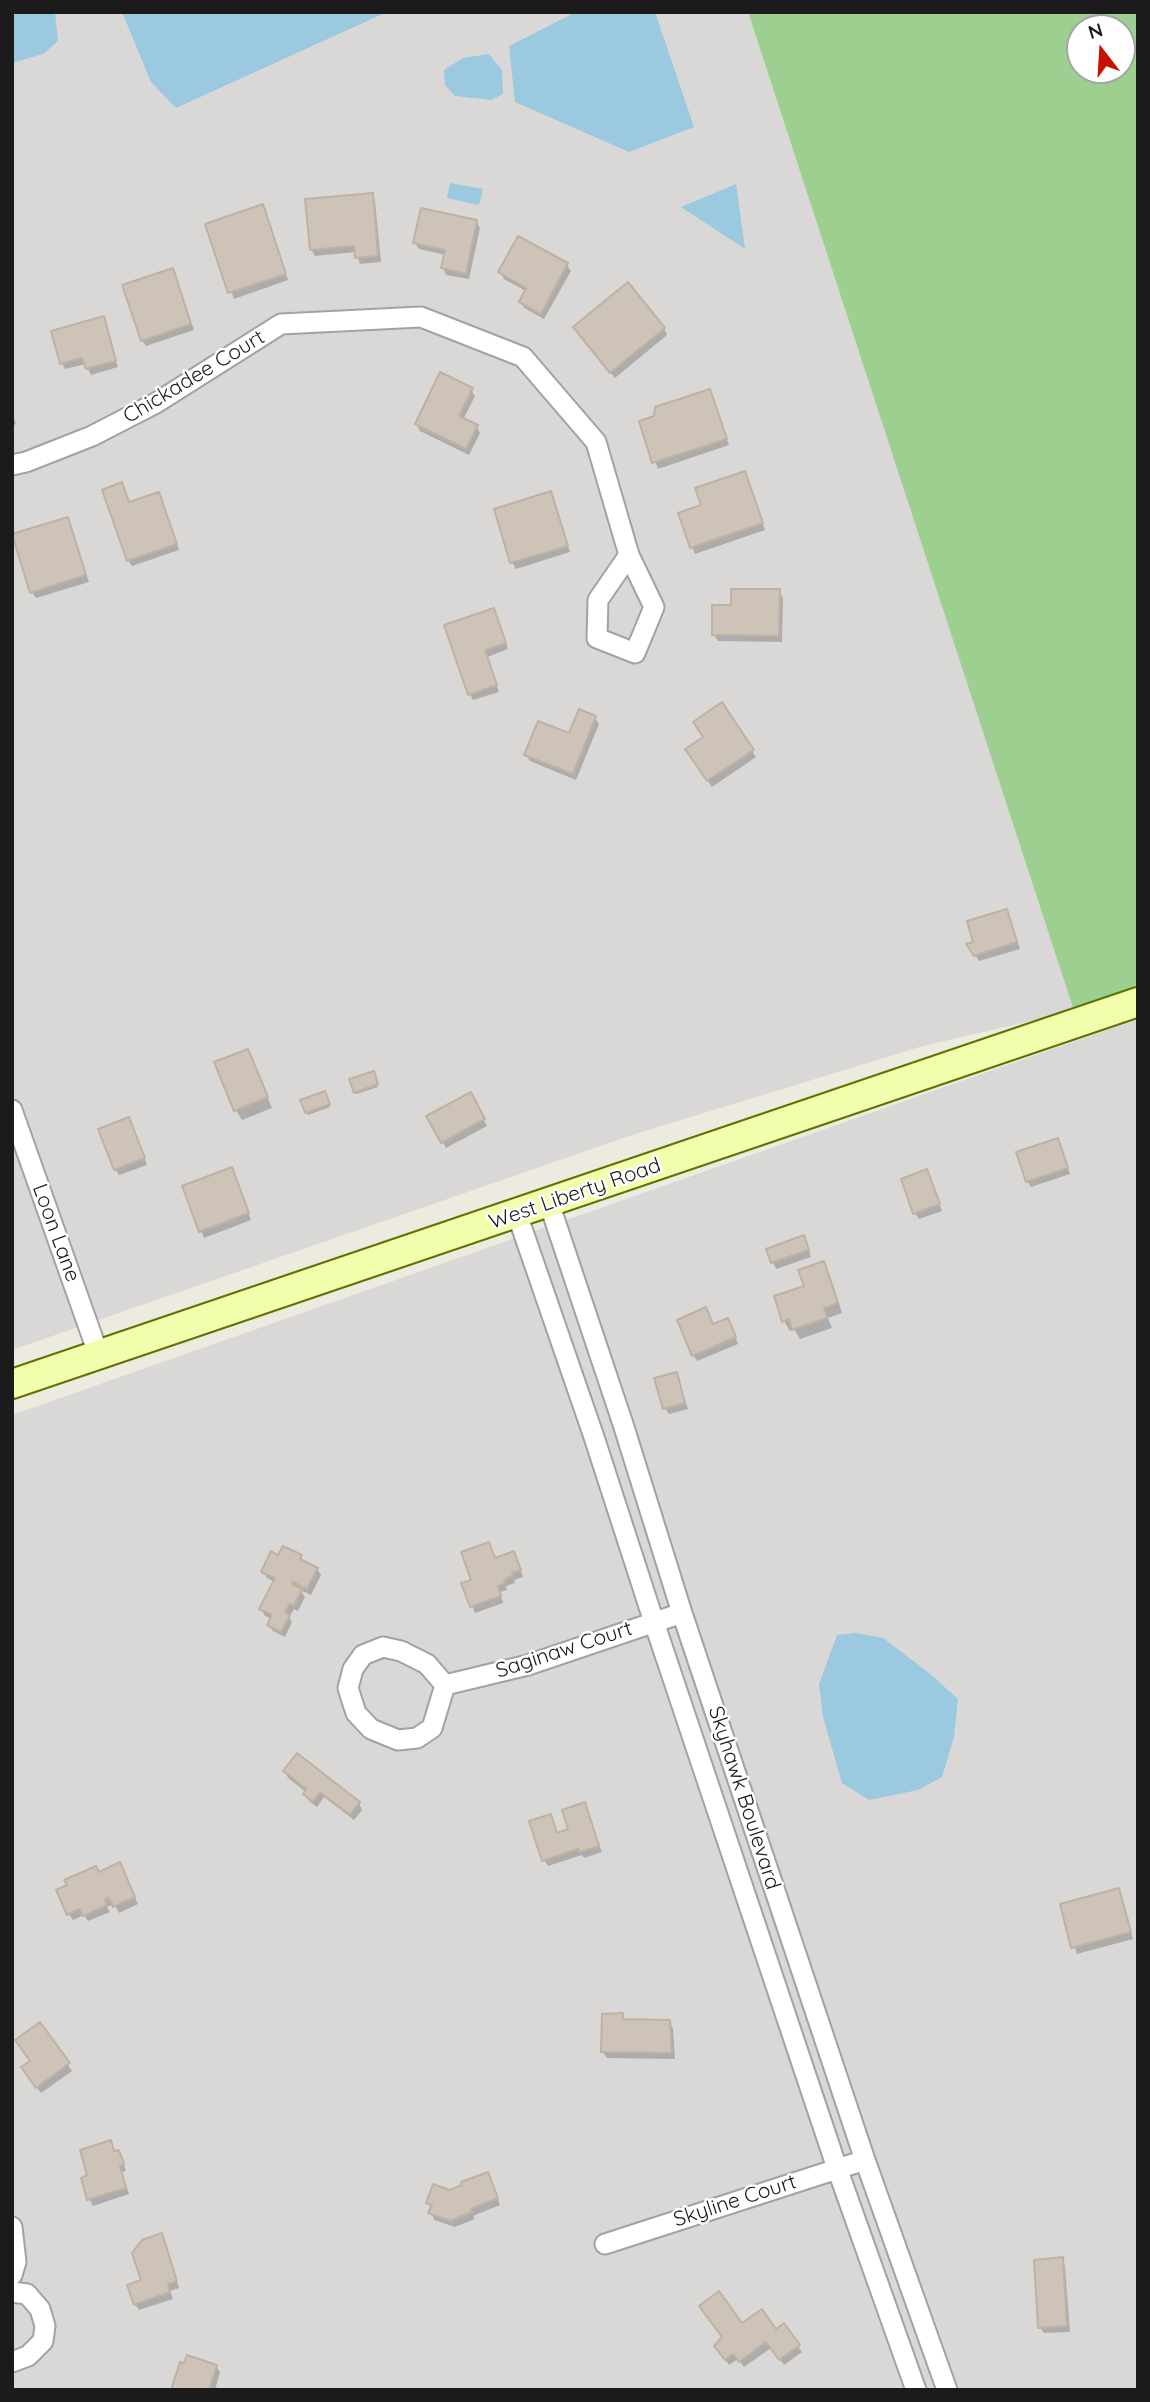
<!DOCTYPE html>
<html>
<head>
<meta charset="utf-8">
<style>
  body { margin:0 }
  #map { position:relative; width:1150px; height:2402px; overflow:hidden; background:#edeadf; font-family:Quicksand,sans-serif }
  canvas { display:block }
  .frame { position:absolute; inset:0; border:14px solid #1b1b1b; pointer-events:none }
  .north { position:absolute; left:1066px; top:14px; width:70px; height:70px; box-sizing:border-box; background:#fff; border:2px solid #a4a4a4; border-radius:50%; rotate:343deg; font-size:19px; font-weight:700; line-height:28px; text-align:center; color:#1b1b1b }
  .north::after { content:''; display:block; margin:auto; width:24px; height:32px; background:#c51300; clip-path:polygon(50% 0,100% 100%,50% 72%,0 100%) }
</style>
</head>
<body>
<div id="map">
<canvas width="1150" height="2402"></canvas>
<div class="frame"></div>
<div class="north">N</div>
</div>
<script>
const g = document.querySelector('canvas').getContext('2d');
g.lineJoin = 'round';
function fillPath(path, color) {
  g.fillStyle = color;
  g.fill(path, 'evenodd');
}
function shape(rows) {
  const path = new Path2D();
  for (const r of rows) {
    path.moveTo(r[0], r[1]);
    for (let i = 2; i < r.length; i += 2) path.lineTo(r[i], r[i + 1]);
  }
  return path;
}
function strokePath(path, color, width, dash) {
  g.strokeStyle = color;
  g.lineWidth = width;
  g.lineCap = dash ? 'butt' : 'round';
  g.setLineDash(dash || []);
  g.stroke(path);
}
function label(font, color, halo, rows, align = 'center') {
  g.font = font + ' Quicksand,sans-serif';
  g.lineWidth = 5;
  g.setLineDash([]);
  g.textBaseline = 'middle';
  g.strokeStyle = halo;
  g.fillStyle = color;
  for (const [text, x, y, turn = 0] of rows) {
    g.save();
    g.translate(x, y);
    g.rotate((+turn || 0) * Math.PI / 180);
    g.textAlign = isNaN(turn) ? turn : align;
    if (halo) g.strokeText(text, 0, 0);
    g.fillText(text, 0, 0);
    g.restore();
  }
}
fillPath(shape([
  [12,12,748,12,1074,1011,923,1046,632,1135,12,1350],
  [1138,1019,1138,2390,12,2390,12,1415]
]), '#d9d8d7');
fillPath(shape([
  [748,12,1138,12,1138,989,1074,1011],
  [1080,28,1122,28,1122,70,1080,70]
]), '#9dd090');
fillPath(shape([
  [12,12,55,12,58,41,43,54,12,63],
  [122,12,387,12,176,108,151,82],
  [576,12,655,12,694,127,629,152,515,102,509,46],
  [489,54,502,70,503,94,491,100,455,96,445,85,444,70,463,58],
  [450,183,483,189,479,205,447,198],
  [736,184,745,249,681,207],
  [855,1633,883,1638,929,1673,958,1699,954,1737,942,1777,918,1790,869,1800,842,1783,823,1717,819,1684,837,1635]
]), '#9bc9df');
fillPath(shape([
  [372,194,375,201,381,262,360,264,356,252,315,256,311,249],
  [266,213,288,280,234,299,207,225],
  [476,221,480,228,469,279,446,275,443,268,446,255,419,249,415,243],
  [519,238,567,265,571,271,544,319,524,308,521,302,526,291,504,279,500,272],
  [176,277,194,330,146,346,142,340],
  [103,319,118,367,91,375,86,364,65,369,62,363],
  [664,329,667,335,615,378,579,334],
  [471,390,475,396,463,420,477,427,480,433,469,455,420,431,416,424],
  [709,391,729,445,658,469,641,422],
  [12,413,16,424,12,426],
  [748,480,765,530,695,554,692,547,703,506],
  [122,485,130,504,158,494,179,550,132,566,128,560],
  [550,493,570,552,516,569,512,562],
  [68,519,89,582,36,598,32,592],
  [779,591,783,598,782,642,718,641,714,635,733,607],
  [497,616,508,649,487,657,499,692,473,700,470,694],
  [595,718,599,724,576,780,530,761,526,755,570,735],
  [705,737,752,751,756,757,712,787,691,756],
  [1009,917,1020,949,979,961,969,945],
  [253,1061,272,1108,242,1120,236,1110],
  [374,1076,378,1087,357,1094,355,1092],
  [470,1094,487,1126,446,1148,429,1116],
  [326,1096,330,1107,308,1115,306,1112],
  [132,1126,147,1165,119,1175,115,1169],
  [1061,1147,1070,1174,1031,1187,1027,1181],
  [235,1175,251,1220,204,1238,184,1187],
  [930,1178,942,1211,919,1219,915,1213],
  [807,1244,811,1257,776,1269,768,1250],
  [823,1263,829,1273,842,1313,828,1318,832,1328,800,1339,794,1329,790,1331,784,1321],
  [713,1326,731,1326,738,1344,697,1361,693,1355],
  [676,1374,688,1409,669,1414,665,1408],
  [489,1544,495,1559,517,1559,523,1577,514,1580,515,1583,506,1586,507,1590,500,1592,503,1603,475,1613,463,1584,474,1581],
  [279,1557,301,1557,304,1562,317,1569,321,1575,311,1595,300,1590,305,1597,298,1611,294,1609,289,1617,292,1622,285,1637,273,1631,269,1625,272,1619,265,1616,261,1609,275,1582,267,1578,263,1571],
  [285,1771,359,1803,362,1810,354,1820,324,1797,317,1807,309,1801,305,1794,306,1792,288,1778],
  [584,1804,602,1852,584,1858,582,1855,548,1866,544,1860,550,1816,558,1835,570,1830],
  [123,1871,138,1904,119,1913,114,1904,107,1907,110,1912,88,1921,84,1915,73,1920,69,1914,99,1874],
  [1118,1890,1133,1939,1077,1954,1062,1905],
  [622,2015,625,2021,669,2022,673,2028,675,2059,607,2058,603,2052],
  [40,2025,72,2071,41,2093,27,2074],
  [110,2142,115,2153,118,2152,122,2158,126,2171,122,2172,129,2194,93,2206,89,2199,90,2177],
  [491,2180,500,2205,473,2216,475,2219,455,2227,434,2220,428,2202,450,2192],
  [164,2242,179,2288,170,2291,173,2299,139,2310,135,2304,143,2281],
  [1062,2259,1065,2266,1070,2332,1044,2333,1040,2327],
  [783,2326,802,2352,784,2365,771,2348,744,2367,738,2359,729,2365,720,2352,776,2331],
  [216,2366,220,2372,215,2390,173,2390]
]), '#0003');
const building = shape([
  [373,193,378,256,355,258,354,246,310,250,305,199,373,193],
  [263,204,286,274,228,293,205,224,263,204],
  [421,208,477,220,466,274,441,268,445,250,413,243,421,208],
  [518,236,568,263,541,314,519,302,526,288,498,272,518,236],
  [173,268,191,324,141,341,122,285,173,268],
  [628,282,665,328,610,373,573,327,628,282],
  [104,316,116,361,86,369,82,358,60,364,51,331,104,316],
  [440,372,473,388,459,416,478,425,466,449,415,424,440,372],
  [710,389,727,439,652,463,639,421,654,416,655,407,710,389],
  [745,471,763,523,690,548,678,513,701,505,695,488,745,471],
  [122,482,129,502,159,492,177,544,127,561,102,490,122,482],
  [551,491,568,546,510,563,494,509,551,491],
  [68,517,86,575,30,593,12,534,68,517],
  [731,589,780,589,779,636,712,635,712,605,731,605,731,589],
  [494,608,506,643,485,650,497,685,468,695,444,625,494,608],
  [722,702,754,750,707,781,685,749,703,737,693,722,722,702],
  [579,709,596,716,573,774,524,755,538,721,569,733,579,709],
  [1007,909,1017,942,974,956,966,944,973,942,967,921,1007,909],
  [248,1049,268,1097,234,1111,214,1062,248,1049],
  [374,1071,378,1084,354,1093,349,1079,374,1071],
  [325,1091,330,1104,305,1113,300,1100,325,1091],
  [471,1092,485,1119,441,1143,426,1116,471,1092],
  [129,1117,145,1158,114,1170,98,1129,129,1117],
  [1058,1138,1068,1168,1026,1182,1016,1152,1058,1138],
  [232,1167,249,1213,199,1232,182,1186,232,1167],
  [927,1169,940,1204,913,1214,901,1179,927,1169],
  [804,1235,809,1250,771,1263,766,1249,804,1235],
  [824,1261,838,1303,824,1308,827,1318,792,1330,789,1319,782,1322,774,1296,804,1286,798,1270,824,1261],
  [706,1307,713,1324,728,1318,736,1337,692,1356,677,1320,706,1307],
  [677,1372,685,1403,663,1409,654,1378,677,1372],
  [489,1542,495,1558,514,1551,521,1570,512,1573,513,1576,504,1580,505,1583,498,1586,501,1596,470,1607,461,1583,471,1580,461,1552,489,1542],
  [283,1546,302,1555,300,1559,318,1568,307,1589,293,1582,292,1584,302,1589,294,1606,290,1604,285,1612,290,1615,281,1632,267,1625,272,1615,259,1609,275,1578,261,1572,271,1551,278,1555,283,1546],
  [297,1753,360,1802,350,1815,320,1792,313,1802,303,1794,306,1789,283,1771,297,1753],
  [585,1802,599,1846,579,1852,578,1849,542,1861,529,1821,551,1814,557,1833,568,1829,562,1810,585,1802],
  [120,1862,135,1897,113,1907,109,1898,105,1900,107,1905,83,1916,80,1909,67,1915,56,1890,67,1885,64,1880,96,1866,99,1872,120,1862],
  [1119,1888,1131,1932,1071,1948,1060,1904,1119,1888],
  [623,2013,623,2019,670,2020,672,2053,601,2052,602,2014,623,2013],
  [40,2022,70,2063,36,2088,21,2067,30,2061,15,2040,40,2022],
  [111,2140,114,2151,119,2150,124,2164,120,2166,126,2188,87,2200,81,2178,87,2175,80,2150,111,2140],
  [488,2172,498,2198,471,2209,472,2212,450,2221,428,2213,432,2205,426,2203,433,2184,450,2190,462,2185,461,2182,488,2172],
  [162,2233,177,2281,168,2284,170,2292,134,2305,127,2285,141,2280,132,2253,142,2240,162,2233],
  [1063,2257,1067,2326,1038,2328,1034,2260,1063,2257],
  [719,2291,742,2323,762,2309,776,2329,784,2323,800,2345,779,2360,766,2342,739,2362,733,2354,725,2360,714,2346,722,2337,699,2306,719,2291],
  [187,2355,217,2365,210,2387,216,2390,171,2390,180,2362,184,2363,187,2355]
]);
fillPath(building, '#cdc3b8');
strokePath(building, '#c0b1a0', 2);
const minor = shape([
  [12,465,26,462,92,436,156,403,281,324,421,317,523,357,596,442,629,555,654,607,635,653,597,638,598,600,629,555],
  [12,1110,99,1356],
  [549,1203,623,1424,682,1613,865,2160,947,2390],
  [517,1214,594,1437,654,1622,837,2168,916,2390],
  [383,1647,401,1651,427,1664,445,1685,432,1728,417,1738,398,1740,371,1729,356,1713,348,1688,353,1669,363,1655,383,1647],
  [445,1685,528,1665,682,1613],
  [12,2227,16,2262,12,2275],
  [605,2244,865,2160],
  [12,2292,27,2294,40,2309,45,2326,43,2341,28,2356,12,2362]
]);
const secondary = shape([
  [12,1384,1138,1002]
]);
strokePath(minor, '#a2a2a2', 23);
strokePath(secondary, '#5c7300', 32);
strokePath(minor, '#fff', 19);
strokePath(secondary, '#f2feac', 28);
label('21px', '#1b1b1b', '#fff', [
  ["Chickadee Court",194,377,-31],
  ["West Liberty Road",575,1194,-19],
  ["Loon Lane",56,1233,70],
  ["Saginaw Court",564,1650,-18],
  ["Skyhawk Boulevard",744,1798,72],
  ["Skyline Court",735,2201,-18]
]);
</script>
</body>
</html>
